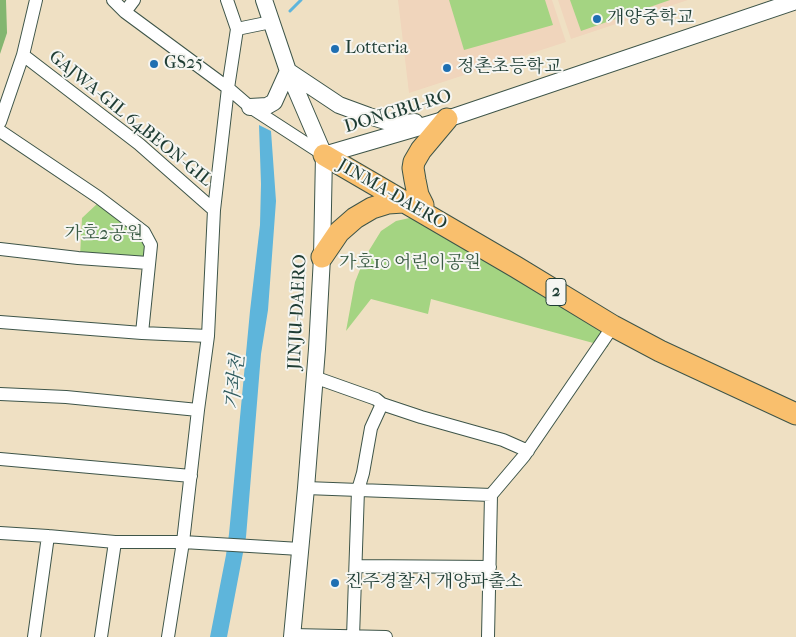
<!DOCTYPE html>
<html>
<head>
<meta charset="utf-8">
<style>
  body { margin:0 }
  canvas { display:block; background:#efe0c3 }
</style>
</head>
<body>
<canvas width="796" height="637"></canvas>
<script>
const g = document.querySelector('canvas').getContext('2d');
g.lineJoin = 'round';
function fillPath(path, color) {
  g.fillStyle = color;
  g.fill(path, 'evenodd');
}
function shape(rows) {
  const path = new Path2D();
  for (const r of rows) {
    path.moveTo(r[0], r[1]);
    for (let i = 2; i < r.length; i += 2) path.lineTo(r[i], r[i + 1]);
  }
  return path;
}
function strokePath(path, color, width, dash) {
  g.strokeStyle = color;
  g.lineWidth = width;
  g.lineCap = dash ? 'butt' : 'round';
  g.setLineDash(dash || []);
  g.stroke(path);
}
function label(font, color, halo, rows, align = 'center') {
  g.font = font + ' "IM FELL French Canon","Noto Serif KR",serif';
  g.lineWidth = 4;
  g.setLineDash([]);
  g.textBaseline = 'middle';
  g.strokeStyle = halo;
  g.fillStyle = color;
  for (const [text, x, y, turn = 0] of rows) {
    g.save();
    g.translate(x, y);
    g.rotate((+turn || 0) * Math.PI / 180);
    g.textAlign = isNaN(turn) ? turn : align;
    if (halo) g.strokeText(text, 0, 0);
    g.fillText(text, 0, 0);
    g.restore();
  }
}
fillPath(shape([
  [398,0,552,0,566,42,409,93],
  [558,0,688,0,571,39]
]), '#f0d5bc');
fillPath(shape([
  [449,0,545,0,553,25,464,50],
  [570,0,670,0,581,31],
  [98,203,136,229,147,247,144,261,80,256,82,218],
  [414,217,610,332,608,347,431,299,428,314,371,299,346,331,355,282,365,257,381,231,396,221]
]), '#a4d482');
fillPath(shape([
  [0,0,6,0,7,33,0,54]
]), '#83b670');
fillPath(shape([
  [259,125,271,131,276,201,268,310,261,354,246,537,227,637,210,637,226,555,229,534,250,311,260,225,261,184]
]), '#5eb5db');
strokePath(shape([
  [290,11,301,0]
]), '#5eb5db', 3);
const minor = shape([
  [113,0,125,12,228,88,250,107,324,155],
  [125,12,134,0],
  [237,29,271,22],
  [23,55,139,144,214,210],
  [0,122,23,55,36,0],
  [0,131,98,197,144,232,151,245,142,333],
  [0,249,78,258,148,263],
  [0,322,142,333,208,336],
  [314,377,376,399,382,404,421,417,503,440,528,451],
  [0,394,66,397,198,410],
  [0,459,191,476],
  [306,488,491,495],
  [491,495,524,456,613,326],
  [0,533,48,536,115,542,183,542,250,546,300,549],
  [356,566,490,567],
  [292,635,386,637],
  [34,637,48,536],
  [101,637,115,542],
  [168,637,183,542,198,410,208,336,214,210,228,88,237,29,227,0],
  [353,637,358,490,363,473,371,428,382,404],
  [488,637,491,495]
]);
const tertiary = shape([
  [264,0,288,71,324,155,322,257,317,349,306,488,292,637],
  [288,71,339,105,369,116,395,124,415,122],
  [250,107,267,106,274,102,288,71],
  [324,155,447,119,796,1]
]);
const trunk = shape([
  [324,155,516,267,613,326,660,351,796,414],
  [423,205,418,195,415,180,413,168,414,162,421,150,447,119],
  [322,257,339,232,355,218,372,208,388,203,403,202]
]);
strokePath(minor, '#3e5549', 14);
strokePath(tertiary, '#3e5549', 18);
strokePath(trunk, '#3e5549', 23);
strokePath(minor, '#fff', 12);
strokePath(tertiary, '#fff', 16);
strokePath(trunk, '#f9bf6d', 21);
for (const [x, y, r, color] of [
  [597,19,5,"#1f6fb2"],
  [335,49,5,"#1f6fb2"],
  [154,64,5,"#1f6fb2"],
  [447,68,5,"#1f6fb2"],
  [335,583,5,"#1f6fb2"]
]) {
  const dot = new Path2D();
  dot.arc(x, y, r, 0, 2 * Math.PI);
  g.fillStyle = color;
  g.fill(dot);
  strokePath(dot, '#f6f6f2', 2);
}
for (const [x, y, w] of [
  [556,292,20]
]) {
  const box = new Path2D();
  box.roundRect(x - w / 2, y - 13.5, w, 27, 4);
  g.fillStyle = '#f6f6f2';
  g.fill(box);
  strokePath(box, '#1f3d34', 1);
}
label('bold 16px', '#1f3d34', null, [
  ["2",556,292]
]);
label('18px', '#1f3d34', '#f6f6f2', [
  ["개양중학교",607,19],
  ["Lotteria",345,49],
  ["GS25",164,64],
  ["정촌초등학교",457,68],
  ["진주경찰서 개양파출소",345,583]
], 'left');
label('18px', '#1f3d34', '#f6f6f2', [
  ["DONGBU-RO",398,112,-17],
  ["GAJWA-GIL 64BEON-GIL",130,119,39],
  ["JINMA-DAERO",392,195,30],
  ["JINJU-DAERO",298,312,-87]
]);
label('18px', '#3a5b44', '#f6f6f2', [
  ["가호2공원",104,235],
  ["가호10 어린이공원",410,264]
]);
label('italic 19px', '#2f5b5e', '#f6f6f2', [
  ["가좌천",236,382,-84]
]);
</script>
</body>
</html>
